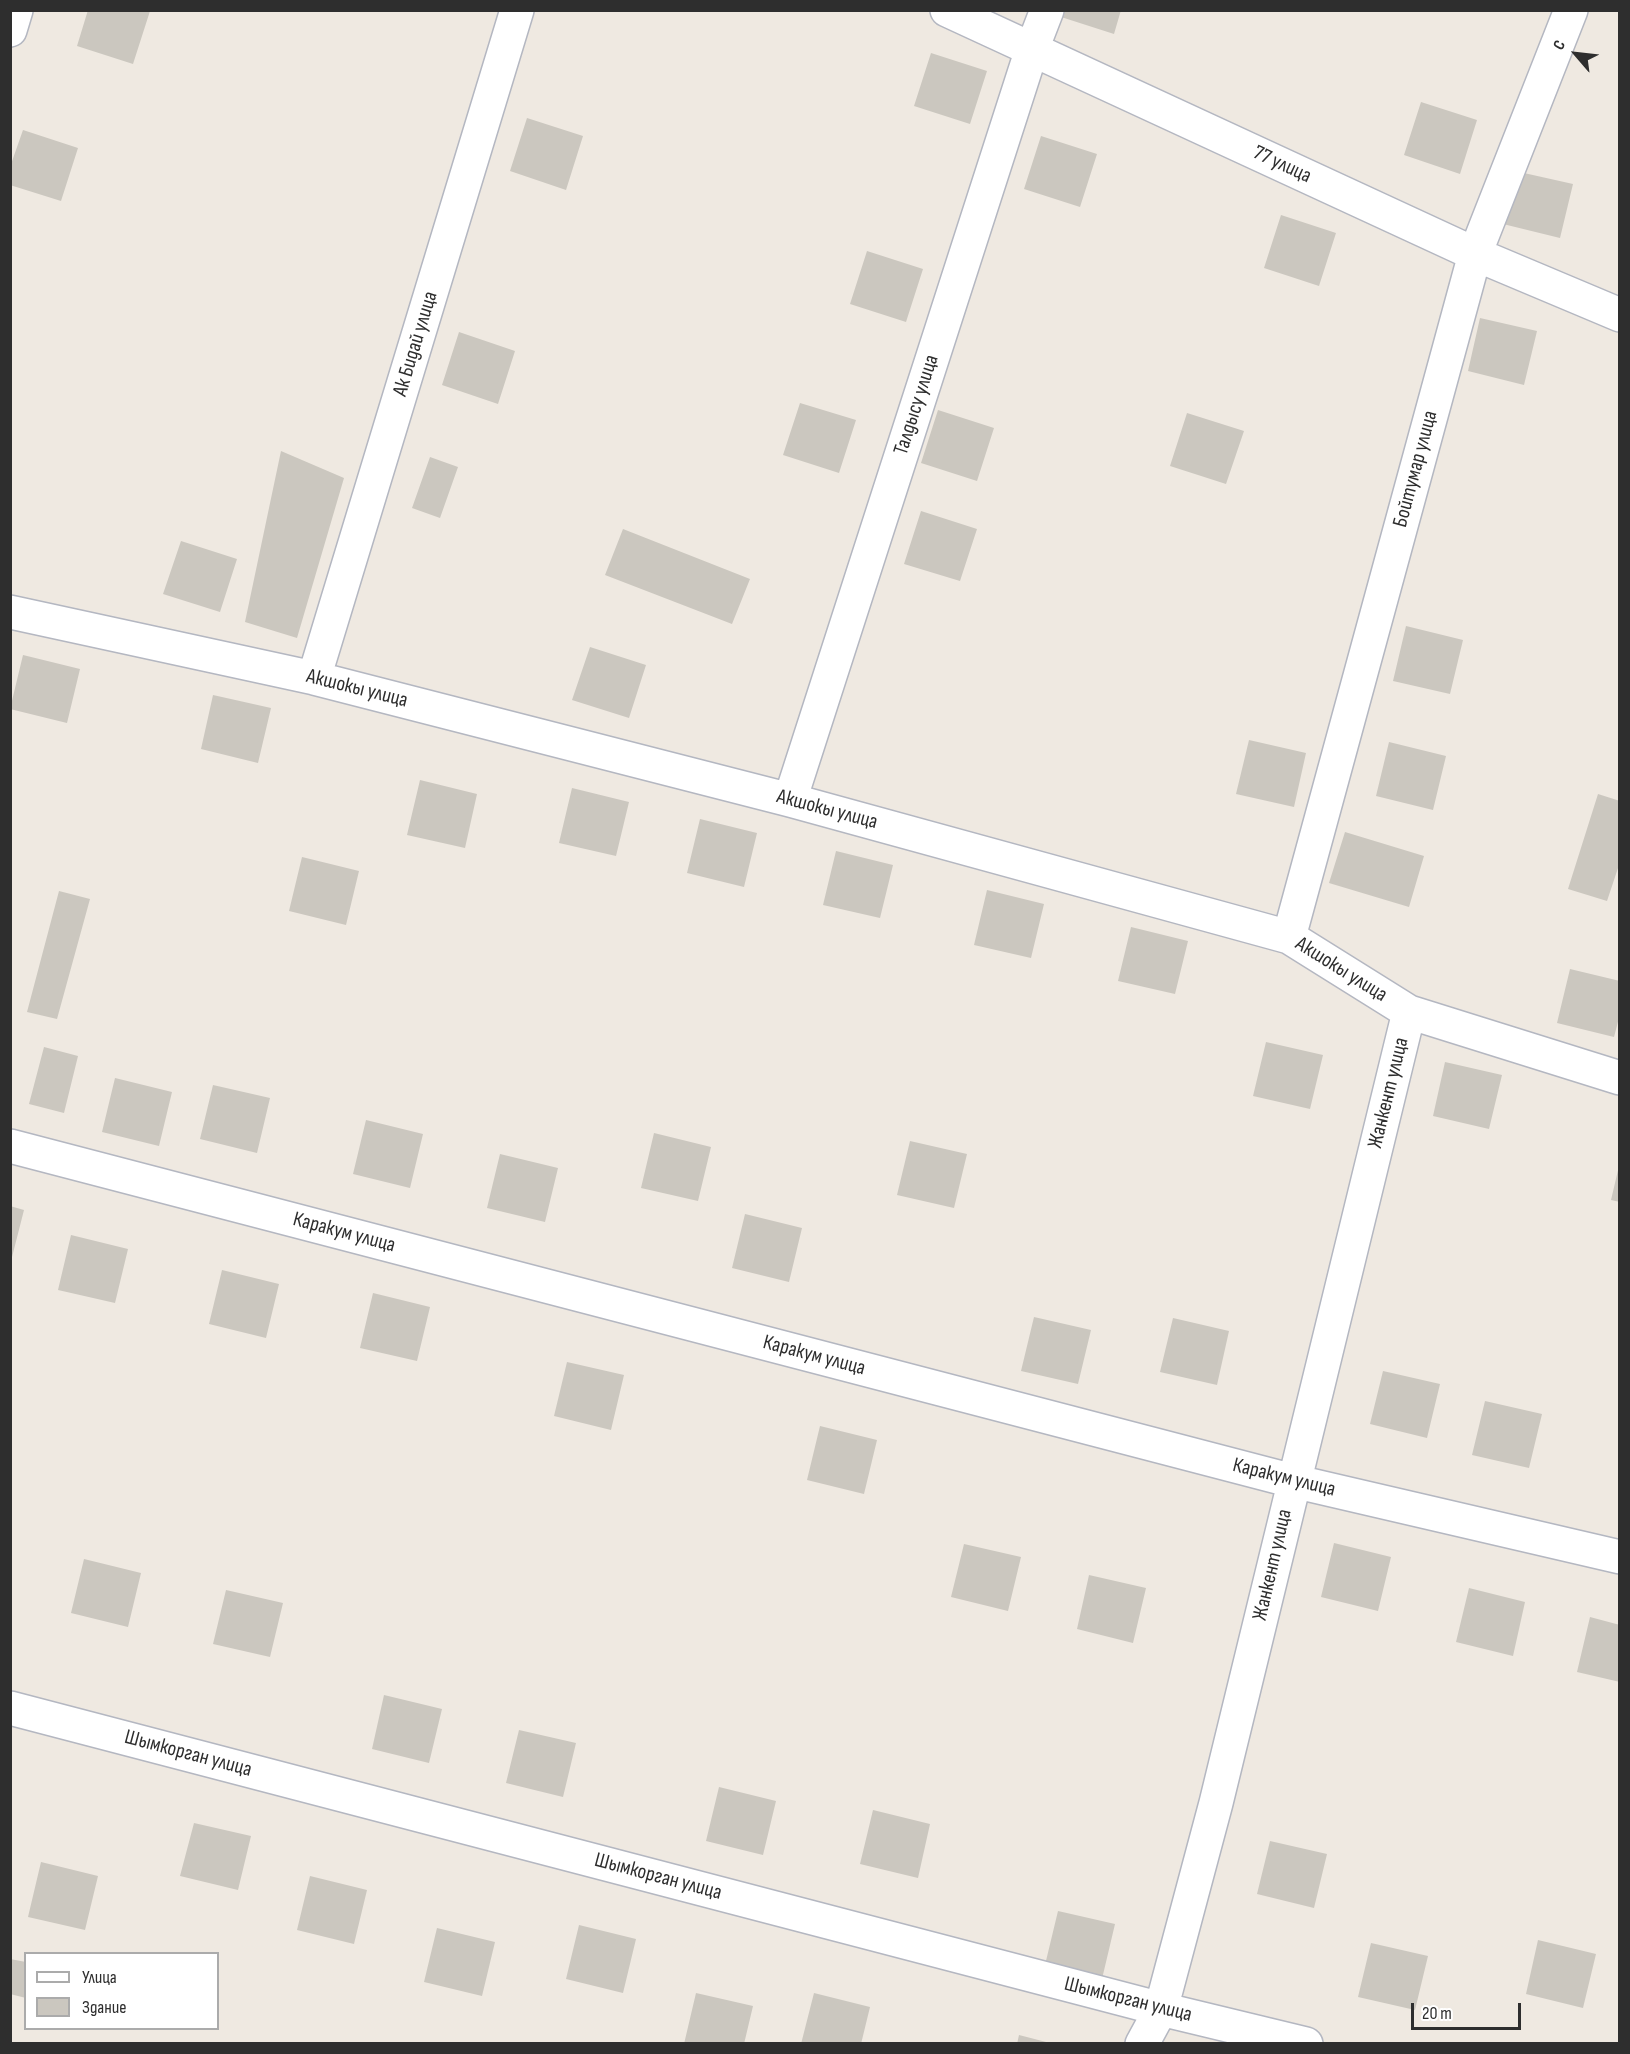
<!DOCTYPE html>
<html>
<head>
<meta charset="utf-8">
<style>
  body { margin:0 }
  #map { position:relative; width:1630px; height:2054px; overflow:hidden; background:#efe9e1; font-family:"Sofia Sans Condensed",sans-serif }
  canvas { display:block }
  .frame { position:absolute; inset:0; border:12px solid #2e2e2e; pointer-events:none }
  .legend { position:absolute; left:24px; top:1952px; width:195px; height:78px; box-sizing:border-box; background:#fff; border:2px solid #ababab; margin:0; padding:8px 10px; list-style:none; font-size:18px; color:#2e2e2e }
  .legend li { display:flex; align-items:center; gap:12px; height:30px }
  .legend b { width:30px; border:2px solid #ababab }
  .north { position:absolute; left:1546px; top:24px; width:60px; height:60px; -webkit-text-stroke:4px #fff; paint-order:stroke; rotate:298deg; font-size:16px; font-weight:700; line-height:24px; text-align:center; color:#2e2e2e }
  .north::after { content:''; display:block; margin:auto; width:21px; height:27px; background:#2e2e2e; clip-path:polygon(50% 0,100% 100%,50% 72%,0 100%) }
  .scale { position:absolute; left:1411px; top:2003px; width:110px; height:27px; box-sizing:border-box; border:3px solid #2e2e2e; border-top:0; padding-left:8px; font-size:18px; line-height:21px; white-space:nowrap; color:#2e2e2e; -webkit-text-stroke:4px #fff; paint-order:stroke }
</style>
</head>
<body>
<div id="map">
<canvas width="1630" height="2054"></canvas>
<div class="frame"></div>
<ul class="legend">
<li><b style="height:8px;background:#fff"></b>Улица</li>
<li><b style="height:16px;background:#cbc7bf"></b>Здание</li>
</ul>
<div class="north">С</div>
<div class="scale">20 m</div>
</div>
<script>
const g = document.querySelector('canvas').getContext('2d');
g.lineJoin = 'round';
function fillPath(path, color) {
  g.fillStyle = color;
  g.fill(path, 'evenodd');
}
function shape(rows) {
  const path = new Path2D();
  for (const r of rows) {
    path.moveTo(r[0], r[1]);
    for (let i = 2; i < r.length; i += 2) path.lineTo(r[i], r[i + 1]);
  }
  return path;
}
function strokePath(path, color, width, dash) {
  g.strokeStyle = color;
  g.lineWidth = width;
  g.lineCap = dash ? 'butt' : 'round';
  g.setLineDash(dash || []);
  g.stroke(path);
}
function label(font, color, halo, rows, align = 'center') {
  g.font = font + ' "Sofia Sans Condensed",sans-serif';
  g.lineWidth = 4.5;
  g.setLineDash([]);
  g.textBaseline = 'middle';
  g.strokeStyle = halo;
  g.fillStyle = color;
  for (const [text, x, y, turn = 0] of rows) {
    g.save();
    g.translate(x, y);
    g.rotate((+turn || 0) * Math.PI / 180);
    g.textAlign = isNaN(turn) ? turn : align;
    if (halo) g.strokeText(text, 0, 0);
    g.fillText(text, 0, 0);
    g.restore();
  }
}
fillPath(shape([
  [88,10,150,11,133,64,77,46],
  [1060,10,1121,10,1114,34,1058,16],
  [931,53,987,71,970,124,914,106],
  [1421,102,1477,120,1460,174,1404,155],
  [527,118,583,136,566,190,510,171],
  [23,130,78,148,61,201,10,185,10,167],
  [1041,136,1097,154,1080,207,1024,189],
  [1515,171,1573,184,1560,238,1503,224],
  [1281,215,1336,233,1319,286,1264,268],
  [867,251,923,269,906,322,850,304],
  [1480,318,1537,331,1524,385,1468,371],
  [459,332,515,351,498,404,442,385],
  [800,403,856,420,839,473,783,455],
  [938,410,994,428,977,481,921,463],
  [1187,413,1244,431,1226,484,1170,466],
  [281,451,344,478,297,638,245,622],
  [430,457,458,467,440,518,412,508],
  [921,511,977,529,960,581,904,564],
  [623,529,750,579,732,624,605,575],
  [181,541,237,559,220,612,163,594],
  [1406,626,1463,640,1450,694,1393,681],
  [590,647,646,665,629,718,572,700],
  [23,655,80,669,67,723,10,709],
  [213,695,271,708,258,763,201,749],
  [1249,740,1306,753,1294,807,1236,794],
  [1389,742,1446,756,1433,810,1376,796],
  [420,780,477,794,465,848,407,835],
  [572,788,629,802,616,856,559,843],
  [1598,794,1620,801,1620,862,1607,901,1568,889],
  [700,819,757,833,744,887,687,873],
  [1345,832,1424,856,1409,907,1329,883],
  [836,851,893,865,880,918,823,905],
  [302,857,359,871,346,925,289,911],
  [987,890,1044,904,1031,958,974,945],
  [59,891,90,899,57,1019,27,1012],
  [1131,927,1188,941,1175,994,1118,981],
  [1570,969,1620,981,1620,1014,1614,1037,1557,1023],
  [1266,1042,1323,1055,1310,1109,1253,1096],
  [44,1047,78,1056,64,1113,29,1104],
  [1445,1062,1502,1075,1489,1129,1433,1116],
  [115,1078,172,1092,159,1146,102,1132],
  [213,1085,270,1098,257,1153,200,1139],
  [366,1120,423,1134,410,1188,353,1174],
  [654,1133,711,1147,698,1201,641,1188],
  [910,1141,967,1154,954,1208,897,1195],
  [500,1154,558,1168,545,1222,487,1208],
  [1619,1166,1620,1166,1620,1202,1611,1200],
  [10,1206,24,1210,11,1261,10,1261],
  [745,1214,802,1228,789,1282,732,1268],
  [71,1235,128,1249,115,1303,58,1290],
  [222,1270,279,1284,266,1338,209,1324],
  [373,1293,430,1307,417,1361,360,1348],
  [1034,1317,1091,1330,1078,1384,1021,1371],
  [1173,1318,1229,1331,1217,1385,1160,1372],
  [567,1362,624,1375,611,1430,554,1416],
  [1383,1371,1440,1384,1427,1438,1370,1424],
  [1485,1401,1542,1414,1529,1468,1472,1455],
  [820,1426,877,1440,864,1494,807,1480],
  [1334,1543,1391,1557,1378,1611,1321,1597],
  [964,1544,1021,1557,1008,1611,951,1597],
  [84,1559,141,1573,128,1627,71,1613],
  [1089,1575,1146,1588,1133,1643,1077,1629],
  [1469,1588,1525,1602,1513,1656,1456,1642],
  [226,1590,283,1603,270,1657,213,1644],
  [1590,1617,1620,1625,1620,1682,1577,1672],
  [384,1695,442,1709,429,1763,372,1749],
  [519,1730,576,1743,563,1797,506,1783],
  [719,1787,776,1801,763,1855,706,1841],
  [873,1810,930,1824,918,1878,860,1864],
  [194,1823,251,1836,238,1890,180,1876],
  [1270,1841,1327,1854,1314,1908,1257,1894],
  [41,1862,98,1876,85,1930,28,1917],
  [310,1876,367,1890,354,1944,297,1930],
  [1058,1911,1115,1924,1102,1979,1045,1965],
  [579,1925,636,1939,623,1993,566,1979],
  [437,1928,495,1942,482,1996,424,1982],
  [1538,1940,1596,1954,1583,2008,1526,1994],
  [1371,1943,1428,1956,1415,2010,1358,1997],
  [10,1959,26,1962,26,1998,10,1994],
  [696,1993,753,2006,744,2044,684,2044],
  [814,1993,870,2007,861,2044,801,2044],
  [1019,2035,1050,2043,1050,2044,1017,2044]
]), '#cbc7bf');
const minor = shape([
  [947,10,1475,254,1620,315],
  [10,30,16,10],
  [10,612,314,678,790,800,1289,937,1409,1012,1620,1078],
  [314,678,517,10],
  [790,800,1032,49,1047,10],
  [1289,937,1475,254,1571,10],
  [10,1146,1293,1481,1620,1557],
  [10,1708,1161,2009,1306,2044],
  [1142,2044,1161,2009,1216,1803,1409,1012]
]);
strokePath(minor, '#b4b7c1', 36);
strokePath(minor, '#fff', 33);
label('21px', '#2e2e2e', '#fff', [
  ["77 улица",1282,165,25],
  ["Ак Бидай улица",416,344,-73],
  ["Талдысу улица",917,405,-72],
  ["Бойтумар улица",1416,469,-75],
  ["Акшокы улица",357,689,14],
  ["Акшокы улица",827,810,15],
  ["Акшокы улица",1341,970,32],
  ["Жанкент улица",1389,1093,-76],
  ["Каракум улица",344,1233,15],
  ["Каракум улица",814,1356,15],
  ["Каракум улица",1284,1478,14],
  ["Жанкент улица",1273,1565,-77],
  ["Шымкорган улица",188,1754,15],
  ["Шымкорган улица",658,1877,15],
  ["Шымкорган улица",1128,2000,14]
]);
</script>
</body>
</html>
